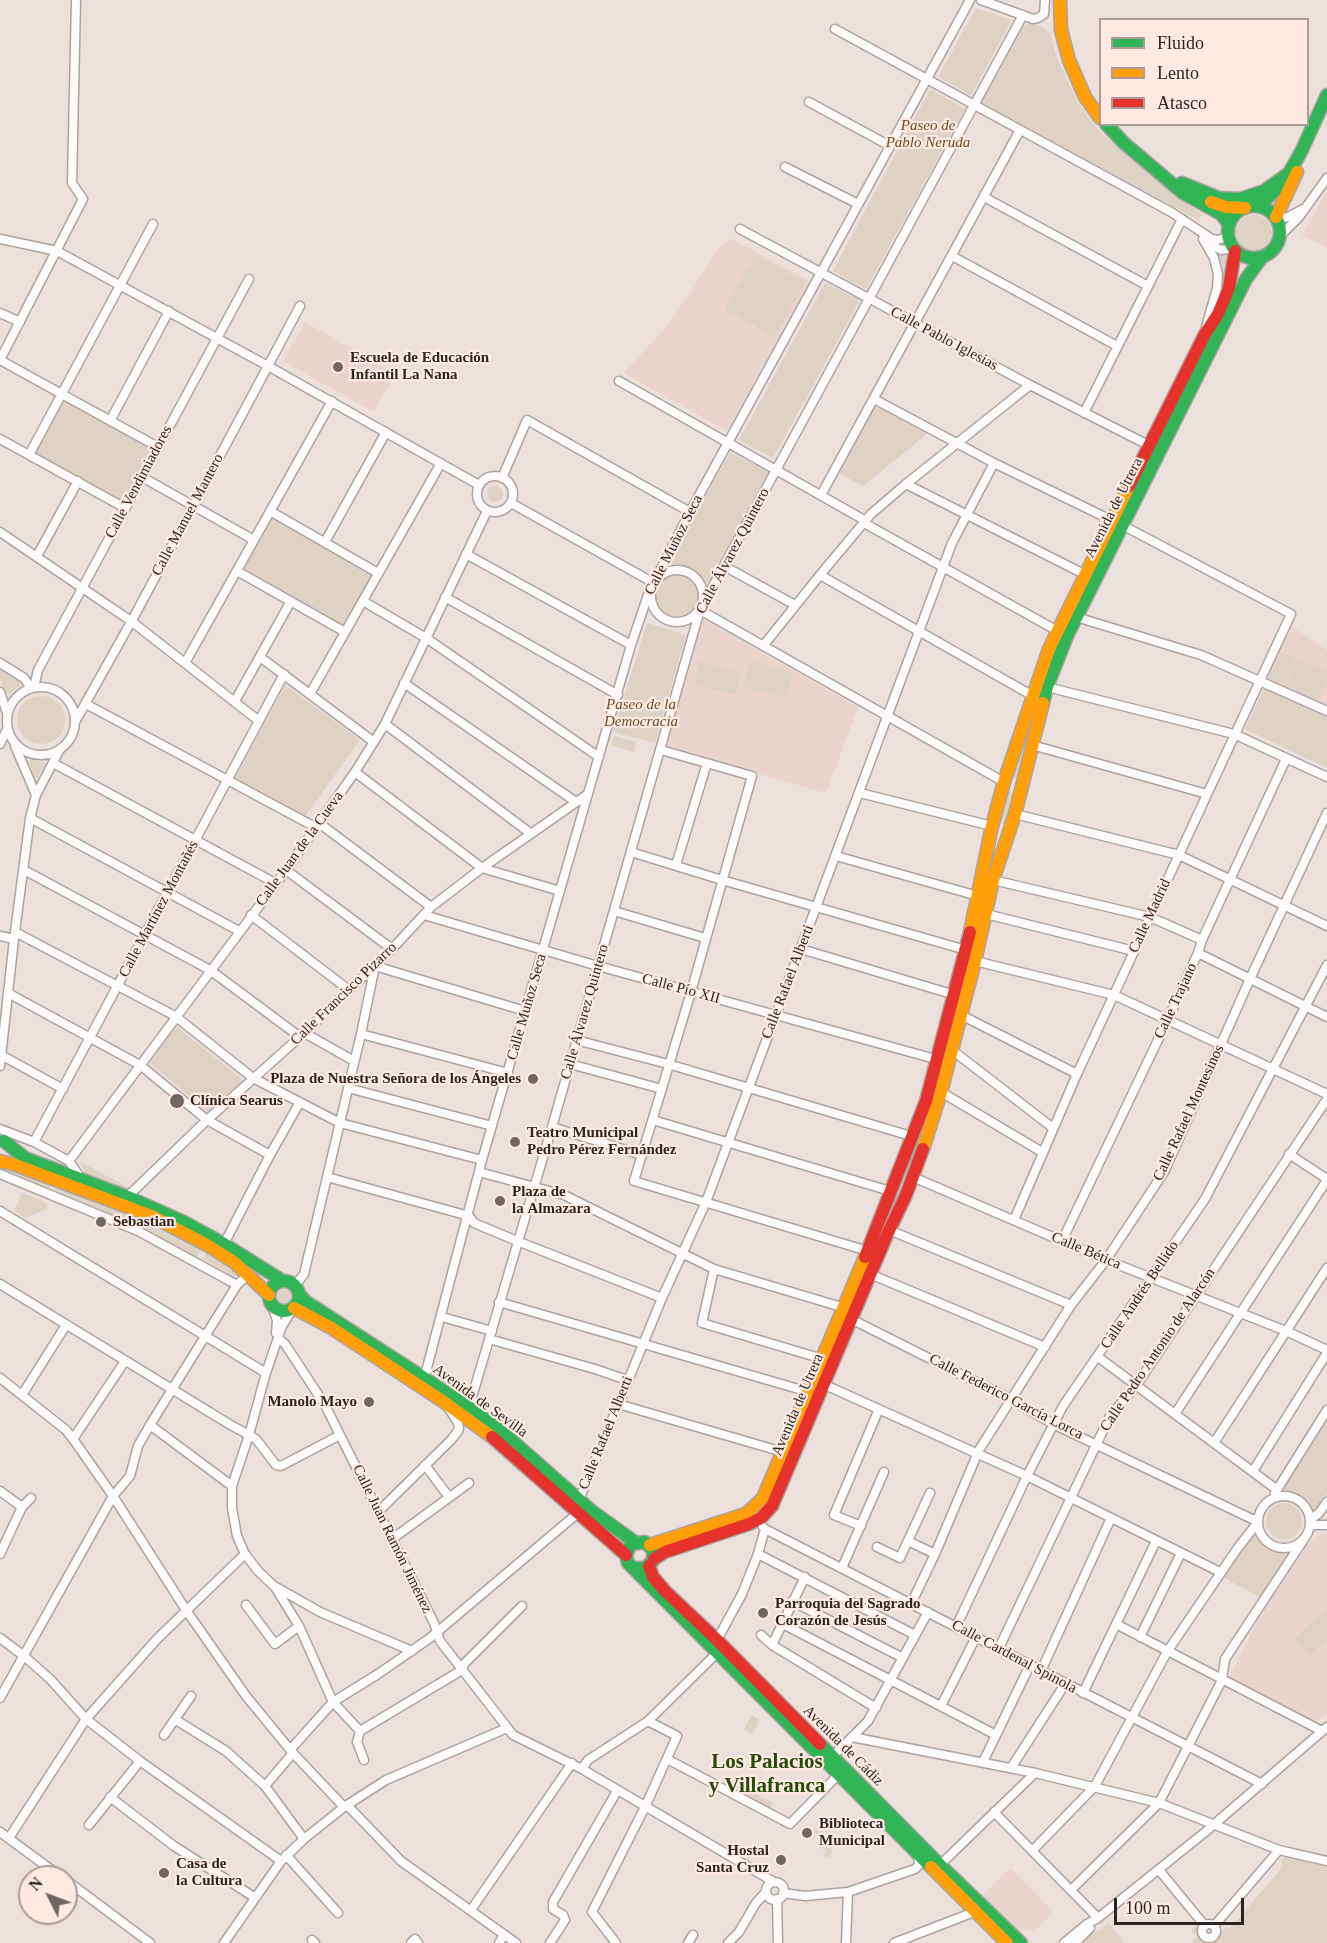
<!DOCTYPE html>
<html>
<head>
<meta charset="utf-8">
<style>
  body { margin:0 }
  #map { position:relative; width:1327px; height:1943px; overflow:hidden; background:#ebe0dc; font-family:Georgia,serif }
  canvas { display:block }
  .legend { position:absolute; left:1099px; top:18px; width:210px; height:108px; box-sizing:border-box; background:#feeae3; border:2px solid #aa9b96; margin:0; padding:8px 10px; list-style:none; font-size:18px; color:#2d2523 }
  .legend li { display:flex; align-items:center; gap:12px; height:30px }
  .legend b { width:30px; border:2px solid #aa9b96 }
  .north { position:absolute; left:18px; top:1865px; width:60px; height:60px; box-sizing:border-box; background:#feeae3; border:2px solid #aa9b96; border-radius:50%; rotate:312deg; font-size:16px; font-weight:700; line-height:24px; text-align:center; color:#2d2523 }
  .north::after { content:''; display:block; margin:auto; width:21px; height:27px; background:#706664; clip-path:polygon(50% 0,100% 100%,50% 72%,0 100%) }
  .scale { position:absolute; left:1114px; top:1898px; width:130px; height:27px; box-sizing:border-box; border:3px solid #2d2523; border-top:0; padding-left:8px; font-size:18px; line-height:21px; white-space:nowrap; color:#2d2523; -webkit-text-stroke:4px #feeae3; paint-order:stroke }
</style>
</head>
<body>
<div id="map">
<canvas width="1327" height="1943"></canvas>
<ul class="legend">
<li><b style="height:8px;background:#30b455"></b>Fluido</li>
<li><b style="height:8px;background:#ff9f0a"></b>Lento</li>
<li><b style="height:8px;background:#e5322d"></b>Atasco</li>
</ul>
<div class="north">N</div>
<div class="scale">100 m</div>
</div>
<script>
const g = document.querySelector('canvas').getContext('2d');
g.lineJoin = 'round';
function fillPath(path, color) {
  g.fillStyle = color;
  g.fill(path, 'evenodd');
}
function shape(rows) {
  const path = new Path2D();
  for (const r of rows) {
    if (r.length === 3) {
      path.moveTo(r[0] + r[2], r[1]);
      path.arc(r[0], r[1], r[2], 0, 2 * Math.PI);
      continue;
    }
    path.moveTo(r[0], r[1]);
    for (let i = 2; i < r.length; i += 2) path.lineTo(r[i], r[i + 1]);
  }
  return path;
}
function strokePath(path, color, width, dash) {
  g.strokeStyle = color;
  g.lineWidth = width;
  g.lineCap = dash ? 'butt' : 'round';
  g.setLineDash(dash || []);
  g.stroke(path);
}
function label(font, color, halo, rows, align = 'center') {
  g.font = font + ' Georgia,serif';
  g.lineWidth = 4.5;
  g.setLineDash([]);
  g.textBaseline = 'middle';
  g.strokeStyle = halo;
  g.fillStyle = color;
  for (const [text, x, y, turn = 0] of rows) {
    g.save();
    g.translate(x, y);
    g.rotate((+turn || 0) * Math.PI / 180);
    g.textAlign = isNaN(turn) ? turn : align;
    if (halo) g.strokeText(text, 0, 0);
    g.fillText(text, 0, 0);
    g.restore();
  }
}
fillPath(shape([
  [1327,191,1327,248,1302,235],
  [731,239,810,281,727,431,624,373,666,327,689,295,717,250],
  [305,322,395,374,374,412,283,361],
  [703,619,858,707,826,793,666,747],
  [1291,626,1327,650,1327,707,1266,679],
  [1323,1533,1327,1533,1327,1714,1315,1722,1229,1677,1259,1618,1310,1541],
  [1011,1868,1054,1912,1035,1930,1014,1928,987,1902,980,1899]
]), '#e9d4ce');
fillPath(shape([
  [976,8,1012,20,971,95,938,77],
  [1033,24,1042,27,1050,34,1057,58,1078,103,1100,132,1152,177,1202,215,1198,220,981,102,1019,30,1025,25],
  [930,89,965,109,866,289,833,271],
  [1254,233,18],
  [1229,254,1223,293,1217,303,1222,278,1218,255],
  [755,255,805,282,775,337,725,309],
  [825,283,860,300,773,458,739,440],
  [64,401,151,449,123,501,35,453],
  [875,406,927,434,863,486,839,473],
  [730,452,770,473,710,581,707,583,692,568,672,564,670,561],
  [495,494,8],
  [273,518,374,575,344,626,244,569],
  [677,596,21],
  [647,623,686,635,655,743,613,732],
  [1281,652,1297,659,1284,685,1269,678],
  [1298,659,1312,666,1299,692,1286,685],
  [700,661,741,673,735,695,694,684],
  [750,661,793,673,786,698,743,687],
  [1313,665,1327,672,1327,680,1317,701,1300,692],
  [0,669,20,681,20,685,10,694,5,692,0,678],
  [285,685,360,740,305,816,235,778],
  [1265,686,1327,715,1327,768,1245,729],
  [41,720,24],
  [1028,730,1019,778,1012,776],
  [614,736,637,742,634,752,611,745],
  [31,760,46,763,37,778,35,778,29,763],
  [1009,792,1014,794,1006,824,1003,824,1000,820,1007,794],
  [176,1026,244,1081,209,1113,150,1063],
  [80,1162,130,1188,126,1192,87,1178],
  [0,1165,51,1183,48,1189,0,1168],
  [57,1184,157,1223,202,1247,197,1257,142,1227,54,1190],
  [22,1193,43,1201,47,1205,47,1209,25,1218,14,1211],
  [208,1251,233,1270,236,1274,236,1277,231,1276,204,1259],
  [285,1297,8],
  [1327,1418,1327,1494,1314,1512,1301,1497,1281,1489],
  [1284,1521,18],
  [1254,1532,1270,1547,1288,1552,1288,1556,1261,1598,1223,1577,1249,1537],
  [1327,1609,1327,1640,1309,1656,1294,1639],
  [752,1715,760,1720,752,1734,744,1729],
  [740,1786,773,1803,770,1809,737,1791],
  [818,1827,825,1833,828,1829,836,1837,830,1857,823,1856,826,1851,818,1845,822,1840,814,1831],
  [1286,1847,1327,1858,1327,1943,1193,1943,1192,1942,1197,1937,1191,1930,1199,1923,1201,1936,1209,1940,1216,1938,1226,1927,1229,1929,1280,1870],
  [1109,1923,1124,1943,1080,1943,1090,1933,1098,1931]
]), '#ded2c5');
const street = shape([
  [981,0,1033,19,1038,18,1044,14,1045,0],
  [835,29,1171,212,1212,239,1217,240,1228,237],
  [809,102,890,146],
  [785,167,858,204],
  [984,197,1148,286],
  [1277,219,1288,217,1301,210],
  [740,229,1030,385,1150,446],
  [1280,236,1299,217,1327,178],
  [0,239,57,251,268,366,479,485],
  [1203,239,1214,258,1218,274,1217,288,1206,327],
  [1208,243,1221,250,1233,248],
  [952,256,1117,346],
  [0,313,20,322],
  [0,360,83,199,72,183,76,0],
  [0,360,158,447],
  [619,381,866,521],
  [874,399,994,463,1113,521],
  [1084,413,1182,219],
  [110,421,169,311],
  [0,439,125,508],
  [29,455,153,224],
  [495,494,18],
  [142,477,254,540],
  [502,478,527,420,690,512],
  [906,484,1086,575],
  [821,495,1020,130],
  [511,503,654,583],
  [270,511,378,573],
  [864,523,1063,634],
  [0,532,131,621,259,721],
  [325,542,386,432],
  [466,554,631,645],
  [37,556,78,481],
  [724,566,795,605],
  [677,596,26],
  [237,571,345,632],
  [820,575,1033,696],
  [445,597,618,695],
  [363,601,426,638,599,757],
  [700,610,1004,782],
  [1076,617,1201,655,1327,711],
  [763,646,820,575,871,514,906,484,1030,385],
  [260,657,374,742],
  [0,663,24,678,31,688],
  [185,663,332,401],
  [404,683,576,802],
  [41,721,34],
  [34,687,38,670,249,279],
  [1047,687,1234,734,1327,777],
  [0,692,7,713],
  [310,694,441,463],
  [235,701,291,601],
  [86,704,315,827],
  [75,722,136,613,300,306],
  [385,724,530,833],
  [0,744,7,729],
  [1032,745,1207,794],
  [15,746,36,795],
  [661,750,752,776,691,992,634,1181,868,1251],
  [53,763,275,883],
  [355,772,482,868,560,891],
  [860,793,992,826],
  [1015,814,1179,855,1327,926],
  [30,818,239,931],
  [319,823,431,907],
  [631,852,722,880,966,950],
  [836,856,978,896],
  [676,865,707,763],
  [24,870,210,970,296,1034,308,1035,354,1061],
  [286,870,392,949],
  [993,880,1150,917,1202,940],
  [614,911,705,938],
  [986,914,1134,951],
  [251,915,349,990],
  [424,915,598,966,939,1060],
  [15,932,175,1016,253,1078,340,1123,482,1160],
  [0,936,14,939],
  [801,949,955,995],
  [1198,953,1327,1017],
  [975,961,1114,995,1327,1094],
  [375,966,525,1011],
  [8,993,140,1065,207,1120,270,1155],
  [961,1015,1077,1074],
  [361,1034,508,1073],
  [576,1040,668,1064,911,1136],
  [952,1050,1053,1128],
  [1,1055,63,1089],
  [570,1064,662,1089],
  [0,1066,14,939,30,818,36,795,60,749],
  [348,1088,492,1126],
  [941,1092,1042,1152],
  [653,1120,890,1191],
  [552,1127,642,1155],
  [0,1129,34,1142,69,1161,82,1180],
  [34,1142,284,674],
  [1289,1154,1327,1179],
  [69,1161,286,870,355,772,385,724,487,511],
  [479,1172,564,1195,714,1269,845,1308],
  [0,1174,138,1231,237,1285],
  [327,1177,469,1216,474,1223,517,1241,662,1298],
  [913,1177,1106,1260,1286,1331,1327,1350],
  [125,1199,207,1120,302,1035,392,949,431,907,482,868,588,794],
  [0,1211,266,1373],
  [1014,1220,1077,1074,1291,614,1122,525],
  [889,1230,1071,1305],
  [1062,1241,1168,1019,1198,953,1202,940,1286,759],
  [224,1244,270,1155,300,1102],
  [714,1269,702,1323,823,1359],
  [870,1274,1045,1347],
  [0,1284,229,1424,256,1439,276,1465,281,1466,340,1435],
  [295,1286,304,1274,361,1034,375,966],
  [499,1302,809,1392],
  [273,1307,277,1321,276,1333],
  [292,1310,282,1326,266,1373,249,1435,232,1486,232,1508,237,1536,245,1554,258,1571,275,1587,299,1626,333,1702,360,1731,462,1670,464,1664,522,1606],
  [442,1317,492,1331],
  [851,1319,1012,1400,1053,1424,1252,1519,1258,1519],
  [279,1339,285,1344,325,1405,434,1623,440,1641,513,1735,582,1769,774,1882],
  [489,1339,595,1369,627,1380],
  [1098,1357,1276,1489],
  [0,1378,66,1430,73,1439,113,1496,186,1610,246,1696,292,1752,344,1807],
  [424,1379,482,1160,631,645,649,592,690,512,970,0],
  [823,1384,1027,1476,1220,1572],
  [22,1395,66,1325],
  [618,1404,783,1452],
  [466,1410,469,1407,552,1127,700,610,1023,15],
  [1175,1414,1327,1180],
  [150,1425,232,1486],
  [73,1439,125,1361],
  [1214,1443,1327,1268],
  [425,1465,449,1497],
  [1253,1471,1327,1353],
  [0,1491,22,1507],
  [1275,1493,1327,1410],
  [1284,1522,26],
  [579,1500,662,1298,706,1202,952,543,994,463],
  [379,1511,451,1440,458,1431,459,1428,458,1423,448,1407],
  [1311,1519,1319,1513,1327,1502],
  [1310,1525,1327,1525],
  [861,1526,834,1515,879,1409],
  [765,1529,1262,1784],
  [392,1539,469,1483],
  [908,1541,935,1554],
  [877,1547,900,1558,930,1493],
  [0,1554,22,1507,31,1498],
  [758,1554,915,1635],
  [842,1568,884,1472],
  [276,1587,320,1612,412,1651],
  [792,1601,903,1658],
  [911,1604,935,1554,979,1450,1071,1305,1106,1260,1164,1172,1250,979,1327,813],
  [246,1605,275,1644,299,1626],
  [781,1623,996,1735],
  [1116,1624,1322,1731],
  [956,1627,1027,1476,1063,1406,1205,1199,1327,965],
  [761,1635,772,1645,876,1708],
  [1140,1637,1181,1553],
  [0,1638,24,1656,50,1679,86,1719,140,1761,281,1861],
  [772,1645,805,1577],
  [999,1648,1110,1416,1136,1386,1327,1099],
  [1041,1671,1111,1518],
  [1083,1693,1156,1541],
  [0,1698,113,1496,130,1476,138,1446,150,1425,237,1285,249,1274],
  [941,1706,976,1637],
  [176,1720,226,1751,265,1786,304,1839],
  [360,1731,357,1742,364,1760],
  [164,1735,191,1696],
  [852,1737,1035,1773,1159,1803,1279,1850,1327,1861],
  [290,1750,333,1702,378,1674,430,1638,578,1513],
  [833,1756,868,1721,928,1612],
  [667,1759,790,1824,838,1775],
  [983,1762,1030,1665],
  [1011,1768,1065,1684],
  [582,1769,588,1760,648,1721,717,1653,717,1640,742,1594,758,1554,765,1529,763,1527],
  [265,1786,293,1753],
  [110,1797,174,1846,254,1897],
  [347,1805,401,1861,516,1943],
  [994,1812,1098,1918],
  [89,1825,140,1761],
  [0,1832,61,1877],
  [9,1838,86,1719,157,1639,245,1554],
  [1032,1851,1095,1786,1167,1652,1237,1549,1258,1522],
  [286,1855,338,1913],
  [940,1865,1035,1773],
  [1159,1870,1205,1926],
  [66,1880,150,1943],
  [775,1891,9],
  [1071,1890,1159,1803,1222,1680,1225,1659,1304,1539],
  [783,1893,805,1896,848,1892,915,1869,919,1865,918,1857],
  [777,1899,778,1943],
  [471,1910,572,1763],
  [1209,1931,7],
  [1214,1926,1279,1850],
  [312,1940,315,1943],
  [224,1943,281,1861,304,1839,344,1807,386,1780,507,1728],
  [411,1943,415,1939,418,1943],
  [499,1943,504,1935],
  [550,1943,565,1920,563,1915,553,1909,553,1902,617,1791],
  [616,1943,592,1912,645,1807,677,1736,648,1721],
  [688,1943,693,1935],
  [728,1943,739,1932,756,1903,766,1892],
  [846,1943,848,1892],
  [894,1943,974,1912],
  [1064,1943,1087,1924,1098,1918,1204,1833,1327,1727],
  [1075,1943,1090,1928]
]);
const fast = shape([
  [1106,124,1124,143,1183,193,1221,214,1229,224],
  [1182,183,1219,198,1240,199,1264,191,1289,173],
  [1254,232,26],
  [1259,206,1276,190,1289,173,1301,152,1327,95],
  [1043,703,1047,687,1067,636,1246,279,1262,257],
  [4,1141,25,1158,128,1197,184,1222,224,1244,283,1281],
  [284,1296,15],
  [299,1294,305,1301,469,1407,508,1437,593,1512,635,1542],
  [634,1568,645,1568,653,1561,653,1550,645,1542,631,1544,626,1555,628,1563,931,1867],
  [820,1744,940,1865,1021,1943]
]);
const slow = shape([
  [1060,0,1061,30,1069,60,1085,97,1100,118],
  [1211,202,1226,207,1245,208],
  [1276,217,1297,172],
  [970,932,992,826,1004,782,1049,649,1129,486],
  [923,1149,941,1092,975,961,993,880,1015,814,1043,703],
  [0,1161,13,1164,152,1216,207,1245,234,1262,269,1295],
  [294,1308,330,1327,444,1402,492,1437],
  [650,1545,746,1514,763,1498,865,1257],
  [931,1867,1007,1943]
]);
const jam = shape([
  [1129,486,1205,334,1218,314,1229,288,1235,251],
  [865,1257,926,1101,970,932],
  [492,1437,626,1555],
  [654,1559,665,1552,749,1524,761,1518,772,1506,886,1237,906,1195,923,1149],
  [649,1566,653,1577,665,1591,717,1640,820,1744]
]);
strokePath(street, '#aca3a0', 11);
strokePath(fast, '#aca3a0', 15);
strokePath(slow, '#aca3a0', 15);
strokePath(jam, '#aca3a0', 15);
strokePath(street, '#fcfafa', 8);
strokePath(fast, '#30b455', 12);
strokePath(slow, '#ff9f0a', 12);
strokePath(jam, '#e5322d', 12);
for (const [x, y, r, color] of [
  [338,367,6,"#706664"],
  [533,1079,6,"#706664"],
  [177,1101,8,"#706664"],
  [515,1142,6,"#706664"],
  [500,1201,6,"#706664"],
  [101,1222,6,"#706664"],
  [369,1402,6,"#706664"],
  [763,1613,6,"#706664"],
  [807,1833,6,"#706664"],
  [781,1860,6,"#706664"],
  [164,1873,6,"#706664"]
]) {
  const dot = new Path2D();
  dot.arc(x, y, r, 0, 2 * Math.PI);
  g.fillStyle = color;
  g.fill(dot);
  strokePath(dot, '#feeae3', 2);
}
label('italic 15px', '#684c21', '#feeae3', [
  ["Paseo de",928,126],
  ["Pablo Neruda",928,143],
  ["Paseo de la",641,705],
  ["Democracia",641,722]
]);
label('15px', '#2d2523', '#feeae3', [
  ["Calle Pablo Iglesias",944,339,28],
  ["Calle Vendimiadores",139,482,-62],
  ["Avenida de Utrera",1114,508,-63],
  ["Calle Manuel Mantero",188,515,-62],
  ["Calle Muñoz Seca",674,545,-63],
  ["Calle Álvarez Quintero",733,551,-62],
  ["Calle Juan de la Cueva",300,849,-54],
  ["Calle Martínez Montañés",159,909,-62],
  ["Calle Madrid",1150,916,-65],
  ["Calle Rafael Alberti",788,982,-69],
  ["Calle Pío XII",681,989,15],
  ["Calle Francisco Pizarro",344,994,-44],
  ["Calle Trajano",1176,1001,-65],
  ["Calle Muñoz Seca",527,1007,-74],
  ["Calle Álvarez Quintero",585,1012,-74],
  ["Calle Rafael Montesinos",1189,1113,-65],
  ["Calle Bética",1086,1251,23],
  ["Calle Andrés Bellido",1140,1295,-56],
  ["Calle Pedro Antonio de Alarcón",1158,1350,-56],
  ["Calle Federico García Lorca",1006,1397,27],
  ["Avenida de Sevilla",480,1401,36],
  ["Avenida de Utrera",798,1405,-67],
  ["Calle Rafael Alberti",606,1433,-68],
  ["Calle Juan Ramón Jiménez",392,1539,64],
  ["Calle Cardenal Spinola",1014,1657,28],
  ["Avenida de Cádiz",843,1746,45]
]);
label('bold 15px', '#2d2523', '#feeae3', [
  ["Escuela de Educación",350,358],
  ["Infantil La Nana",350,375],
  ["Plaza de Nuestra Señora de los Ángeles",521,1079,"right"],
  ["Clínica Searus",190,1101],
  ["Teatro Municipal",527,1133],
  ["Pedro Pérez Fernández",527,1150],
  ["Plaza de",512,1192],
  ["la Almazara",512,1209],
  ["Sebastian",113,1222],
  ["Manolo Mayo",357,1402,"right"],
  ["Parroquia del Sagrado",775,1604],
  ["Corazón de Jesús",775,1621],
  ["Biblioteca",819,1824],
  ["Municipal",819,1841],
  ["Hostal",769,1851,"right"],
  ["Santa Cruz",769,1868,"right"],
  ["Casa de",176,1864],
  ["la Cultura",176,1881]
], 'left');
label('bold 21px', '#264a08', '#feeae3', [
  ["Los Palacios",767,1763],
  ["y Villafranca",767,1787]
]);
</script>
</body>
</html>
